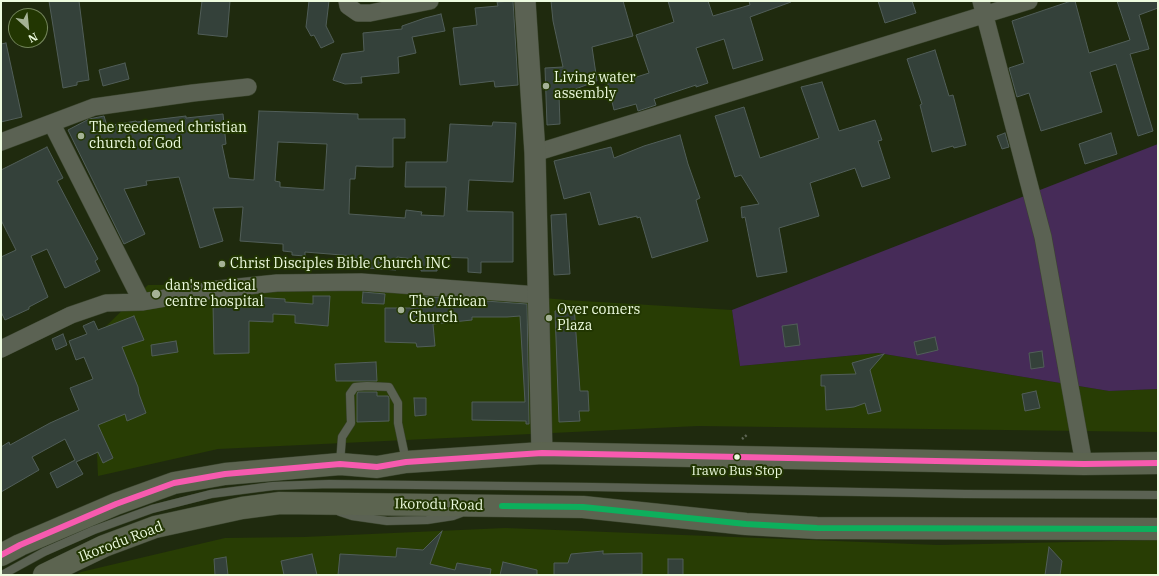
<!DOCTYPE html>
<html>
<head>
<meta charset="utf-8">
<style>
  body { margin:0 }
  #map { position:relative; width:1159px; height:576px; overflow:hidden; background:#1f2a0e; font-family:"IBM Plex Serif",serif }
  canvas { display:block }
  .frame { position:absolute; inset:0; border:2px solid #edfbdf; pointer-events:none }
  .north { position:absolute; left:8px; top:8px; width:40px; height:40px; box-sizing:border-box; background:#223602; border:1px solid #73855a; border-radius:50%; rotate:153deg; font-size:11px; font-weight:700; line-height:16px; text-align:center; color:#edfbdf }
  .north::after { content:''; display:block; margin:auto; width:14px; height:18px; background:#a5b296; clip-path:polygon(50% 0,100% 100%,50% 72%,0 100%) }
</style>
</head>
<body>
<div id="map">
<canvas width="1159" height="576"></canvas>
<div class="frame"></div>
<div class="north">N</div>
</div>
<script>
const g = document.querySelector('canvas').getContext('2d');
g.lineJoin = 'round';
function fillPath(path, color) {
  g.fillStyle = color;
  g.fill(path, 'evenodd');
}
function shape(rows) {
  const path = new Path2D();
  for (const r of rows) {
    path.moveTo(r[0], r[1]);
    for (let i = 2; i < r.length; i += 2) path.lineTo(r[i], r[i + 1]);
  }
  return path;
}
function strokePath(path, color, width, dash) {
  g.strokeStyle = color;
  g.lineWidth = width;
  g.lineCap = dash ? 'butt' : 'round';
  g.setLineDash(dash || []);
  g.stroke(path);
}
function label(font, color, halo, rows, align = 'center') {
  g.font = font + ' "IBM Plex Serif",serif';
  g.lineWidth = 4;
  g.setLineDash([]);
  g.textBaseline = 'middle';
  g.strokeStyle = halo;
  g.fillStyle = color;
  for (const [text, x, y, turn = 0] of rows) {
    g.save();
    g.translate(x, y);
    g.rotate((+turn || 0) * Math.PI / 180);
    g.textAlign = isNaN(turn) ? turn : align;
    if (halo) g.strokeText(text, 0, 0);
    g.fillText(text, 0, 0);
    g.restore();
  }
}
fillPath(shape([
  [381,283,566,300,732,310,740,366,878,353,1109,391,1158,389,1158,432,698,426,218,449,98,476,92,340,148,285],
  [505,528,938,545,1158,540,1158,575,76,575,81,572,225,538,304,537]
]), '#283d04');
fillPath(shape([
  [1158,144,1158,389,1109,391,878,353,740,366,732,310]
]), '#462b58');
const building = shape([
  [49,1,79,1,89,80,77,82,77,85,63,88,49,1],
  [202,1,230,1,227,37,198,34,202,1],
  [309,1,329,1,326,26,334,42,321,48,314,35,311,36,306,27,309,1],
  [513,1,518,85,495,87,494,81,460,85,453,28,477,25,475,8,498,6,497,2,513,1],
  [551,1,623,1,633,36,592,47,597,81,559,95,560,124,547,125,545,68,563,67,553,21,551,1],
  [668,1,708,1,713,16,750,5,749,1,791,1,791,2,750,17,763,60,733,69,724,39,696,48,708,83,696,87,696,85,654,99,656,105,638,111,636,104,614,110,607,81,623,77,624,81,649,73,636,35,674,22,668,1],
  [878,1,912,1,916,13,885,23,878,1],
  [1071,1,1075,1,1089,53,1130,40,1117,1,1158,1,1158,8,1139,15,1149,49,1130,54,1153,131,1138,136,1116,64,1090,72,1102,112,1041,131,1029,93,1017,97,1009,68,1024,63,1012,21,1071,1],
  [441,14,445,31,412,37,416,53,398,57,399,73,361,77,362,83,345,84,333,80,342,54,364,51,363,33,402,29,402,26,425,18,441,14],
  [6,43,22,117,1,122,1,44,6,43],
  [935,50,949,96,953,95,966,145,954,148,953,146,932,152,920,105,922,104,907,59,935,50],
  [125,63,129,79,103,86,99,70,125,63],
  [822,82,839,131,875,120,882,140,878,141,890,178,862,187,855,168,810,183,819,216,779,228,787,272,757,277,745,217,742,218,741,207,759,204,741,175,735,177,715,116,744,107,760,158,819,138,801,87,822,82],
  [259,111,358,114,358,119,405,119,405,138,393,138,393,167,378,167,356,166,355,179,350,179,349,214,405,218,406,210,422,212,421,215,444,216,446,187,405,187,406,162,447,162,450,124,492,126,493,122,516,123,513,182,469,180,467,211,513,212,513,262,481,262,481,273,468,272,468,258,438,257,437,271,421,271,422,260,397,257,396,270,366,268,367,259,354,258,354,256,305,252,305,256,292,255,292,252,283,251,283,244,240,241,243,207,213,208,223,241,200,248,179,177,146,181,147,185,124,189,145,234,124,244,68,130,89,119,104,116,107,126,136,121,137,122,186,116,186,118,223,114,226,144,222,145,229,178,254,180,259,111],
  [278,142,327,144,324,190,280,187,280,182,275,181,278,142],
  [1005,133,1009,147,1002,149,997,136,1005,133],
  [1111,133,1117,154,1085,164,1079,144,1111,133],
  [680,135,688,164,700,198,696,200,708,241,652,258,640,217,637,218,637,216,599,225,590,192,564,199,554,161,611,147,614,158,644,146,680,135],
  [47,147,63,178,57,181,98,259,95,261,100,271,65,288,47,249,31,256,48,297,29,307,29,309,5,320,1,312,1,257,16,250,1,220,1,170,47,147],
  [566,214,570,274,554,275,551,215,566,214],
  [363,292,385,294,384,304,362,303,363,292],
  [313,296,330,296,328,326,295,323,295,315,273,314,273,322,249,321,249,353,214,354,213,304,251,303,252,297,285,299,285,302,313,304,313,296],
  [415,296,527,304,529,424,526,424,526,421,472,420,472,402,525,402,520,316,507,317,472,317,472,320,433,324,435,346,417,347,416,343,385,342,385,308,414,308,415,296],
  [574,305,580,391,588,391,589,411,579,411,580,421,559,422,555,311,574,305],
  [134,316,144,340,122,347,138,387,139,394,146,413,127,421,125,414,98,425,113,458,103,463,98,452,76,462,83,474,57,488,50,473,75,460,65,439,32,457,39,470,1,492,1,447,9,442,10,445,50,423,79,410,70,388,93,379,84,357,76,360,69,341,87,334,83,326,94,321,98,330,134,316],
  [797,324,800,345,785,347,782,326,797,324],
  [63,334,67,345,56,350,52,339,63,334],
  [935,337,938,350,917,355,914,342,935,337],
  [176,341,178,352,152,356,151,345,176,341],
  [1042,351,1044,367,1031,369,1029,353,1042,351],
  [884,354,870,370,881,411,868,414,865,403,854,407,826,410,825,386,821,386,821,375,856,374,852,363,884,354],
  [376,362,377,381,336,381,335,364,376,362],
  [1036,391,1040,408,1025,411,1022,394,1036,391],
  [358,392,377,392,377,396,388,396,389,398,389,421,357,422,357,394,358,392],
  [414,398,426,398,426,415,415,416,414,398],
  [442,531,430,564,455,570,457,563,491,569,490,575,338,575,340,554,396,557,397,548,423,550,442,531],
  [1049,547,1062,561,1060,575,1045,575,1049,547],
  [603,551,603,554,642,553,642,574,554,575,554,563,568,563,571,554,603,551],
  [312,554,317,575,284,575,281,561,312,554],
  [226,557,228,575,215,575,214,559,226,557],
  [668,559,683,559,683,575,668,575,668,559],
  [503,562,537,570,537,575,500,575,503,562]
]);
fillPath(building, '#34413a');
strokePath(building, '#515e59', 1);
const service = shape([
  [340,463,342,437,351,423,350,394,355,387,367,386,389,387,398,403,398,423,406,461],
  [340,512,352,516,387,521,427,520,453,516,461,513],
  [2,575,44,552,94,530,152,509,211,494,273,486,329,484,593,487,965,494,1158,495]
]);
const minor = shape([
  [347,1,348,6,358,13,370,13,430,1],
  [981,1,1043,237,1084,464],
  [52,124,142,302],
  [1,142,94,107,193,93,248,87],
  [535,153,1029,1],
  [1,349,71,315,106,303,142,302,218,289,277,283,361,282,538,295]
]);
const tertiary = shape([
  [525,1,535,153,542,453]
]);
const trunk = shape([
  [1,555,20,545,116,504,174,483,225,474,340,464,377,467,406,462,542,453,1084,464,1158,463],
  [44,575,104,546,155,527,242,508,280,503,583,507,746,524,817,528,1158,529]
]);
strokePath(service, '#3b452e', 9);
strokePath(minor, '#3b452e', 18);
strokePath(tertiary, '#3b452e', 22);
strokePath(trunk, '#3b452e', 23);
strokePath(shape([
  [742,439,748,434]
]), '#5d6554', 2.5, [2, 2]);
strokePath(service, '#5b6253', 8);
strokePath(minor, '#5b6253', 17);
strokePath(tertiary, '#5b6253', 21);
strokePath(trunk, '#5c6450', 22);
strokePath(shape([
  [502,506,583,507,746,524,817,528,1158,529]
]), '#0daf5c', 6);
strokePath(shape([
  [1,555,20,545,116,504,174,483,225,474,340,464,377,467,406,462,542,453,1084,464,1158,463]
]), '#f75aaf', 6);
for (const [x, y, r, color] of [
  [546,86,4,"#a5b296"],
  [81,136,4,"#a5b296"],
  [222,264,4,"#a5b296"],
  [156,294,5,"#a5b296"],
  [401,310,4,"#a5b296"],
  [549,318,4,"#a5b296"],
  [737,457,3.5,"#edfbdf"]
]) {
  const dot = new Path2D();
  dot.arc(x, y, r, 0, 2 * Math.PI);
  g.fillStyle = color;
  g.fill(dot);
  strokePath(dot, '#223602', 1.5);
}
label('13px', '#edfbdf', '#223602', [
  ["Irawo Bus Stop",737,471]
]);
label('14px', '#edfbdf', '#223602', [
  ["Living water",554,78],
  ["assembly",554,94],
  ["The reedemed christian",89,128],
  ["church of God",89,144],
  ["Christ Disciples Bible Church INC",230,264],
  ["dan's medical",165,286],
  ["centre hospital",165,302],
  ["The African",409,302],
  ["Church",409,318],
  ["Over comers",557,310],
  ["Plaza",557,326]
], 'left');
label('14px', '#edfbdf', '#223602', [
  ["Ikorodu Road",439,505,1],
  ["Ikorodu Road",121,542,-21]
]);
</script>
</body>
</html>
